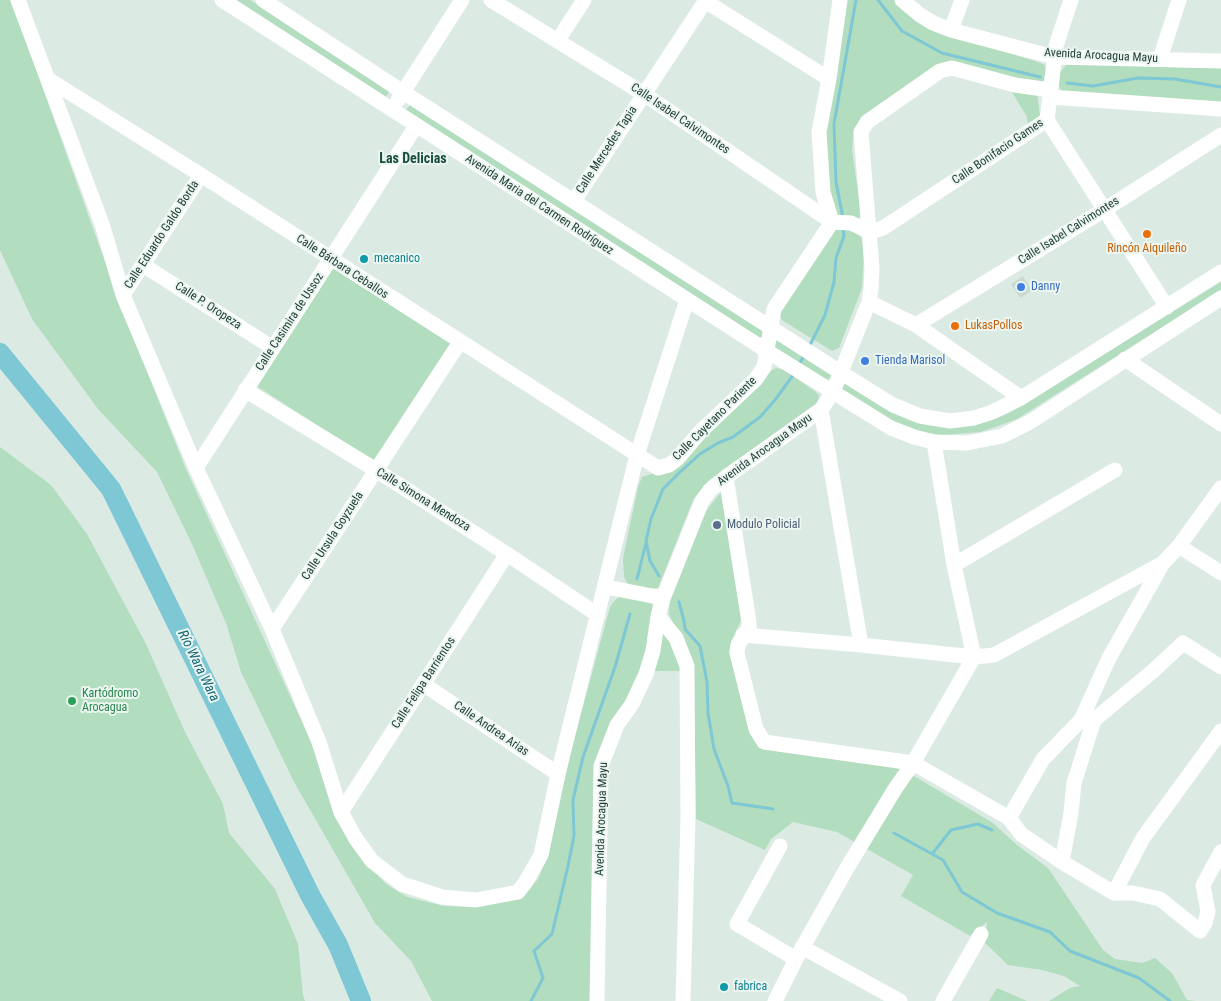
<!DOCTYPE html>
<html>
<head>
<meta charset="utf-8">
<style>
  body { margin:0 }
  canvas { display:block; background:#dceae4 }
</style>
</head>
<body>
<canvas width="1221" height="1001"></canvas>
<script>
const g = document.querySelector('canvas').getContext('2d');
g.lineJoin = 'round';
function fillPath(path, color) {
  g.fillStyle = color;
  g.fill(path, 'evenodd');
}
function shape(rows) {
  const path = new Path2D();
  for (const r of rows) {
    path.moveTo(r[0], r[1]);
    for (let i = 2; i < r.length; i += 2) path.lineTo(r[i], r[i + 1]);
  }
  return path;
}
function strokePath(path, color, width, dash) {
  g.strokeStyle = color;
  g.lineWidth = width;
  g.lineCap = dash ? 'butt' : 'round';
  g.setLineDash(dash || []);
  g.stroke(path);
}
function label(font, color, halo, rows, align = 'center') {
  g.font = font + ' "Roboto Condensed",sans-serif';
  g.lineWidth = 4;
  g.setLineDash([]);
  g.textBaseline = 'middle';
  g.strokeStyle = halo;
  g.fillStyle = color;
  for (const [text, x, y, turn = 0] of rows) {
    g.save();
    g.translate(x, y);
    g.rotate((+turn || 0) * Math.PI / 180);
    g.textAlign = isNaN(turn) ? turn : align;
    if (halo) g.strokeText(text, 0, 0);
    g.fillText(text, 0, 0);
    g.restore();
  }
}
fillPath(shape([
  [1023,276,1032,291,1020,298,1011,284]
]), '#cadad3');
fillPath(shape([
  [0,0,10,0,13,5,118,298,185,467,314,748,334,816,369,866,386,884,407,897,444,906,474,907,521,899,538,879,548,855,571,751,610,607,616,599,620,597,651,603,653,606,648,640,641,667,631,691,603,741,591,1001,432,1001,411,961,375,923,294,782,241,672,226,623,191,542,157,472,98,409,32,319,0,250],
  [237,0,250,0,390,90,386,97],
  [847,0,896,0,948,35,1035,61,1045,65,1046,70,1044,80,1042,84,945,62,863,118,854,129,852,150,861,212,861,216,857,220,840,217,835,213,828,190,823,138],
  [1069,62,1221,67,1221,103,1061,91,1059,86,1060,72],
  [1010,89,1037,93,1040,117,1028,128,1027,117],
  [411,104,761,330,764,333,762,337,757,337,406,110],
  [834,228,852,228,862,238,864,255,862,288,839,348,832,351,782,320,778,312],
  [332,266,451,343,374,462,255,385],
  [1221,282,1221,290,1017,419,981,432,942,435,923,432,889,420,842,390,841,384,844,383,882,407,911,421,933,426,975,425,990,421,1009,413],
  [777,340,831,375,830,378,828,380,824,379,775,348,774,345],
  [776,368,784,370,816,392,819,396,818,402,708,481,693,500,658,588,645,589,629,586,624,577,623,558,638,487,642,477,675,467,767,373],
  [0,447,51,485,87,534,146,644,185,732,223,804,229,833,275,889,298,944,303,995,305,1001,0,1001],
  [722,491,743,616,732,639,729,651,754,741,760,747,899,768,914,776,993,823,1017,845,1048,868,1103,950,1115,959,1142,963,1155,958,1172,973,1187,1000,1196,1001,1049,1001,1070,988,1080,986,1064,976,1042,970,1008,965,985,943,987,922,970,936,901,896,913,875,837,832,793,822,771,839,765,850,696,819,694,698,674,625,669,614,670,602,706,511],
  [660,630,666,632,684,671,651,671],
  [997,988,1027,1001,989,1001]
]), '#b2ddbe');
strokePath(shape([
  [878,0,902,31,942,53,1040,77],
  [1067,83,1093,86,1138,78,1175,79,1221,87],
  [843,218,836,182,834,124,856,0],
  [809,347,825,315,834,282,836,258,844,236,843,227],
  [798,366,805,354],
  [659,576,650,561,646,541,651,519,663,489,680,472,700,454,718,443,733,437,760,417,775,400,794,374],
  [637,579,646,543],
  [679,602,684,621,685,629,700,646,707,682,708,713,714,749,728,786,732,803,773,809],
  [894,833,943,860,962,892,997,913,1050,932,1070,951,1139,978,1170,1001],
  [932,854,951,830,978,824,992,830],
  [531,1001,543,978,534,951,552,934,568,866,574,836,573,800,583,757,615,667,630,614]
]), '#7ec7d4', 3);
strokePath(shape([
  [0,353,111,489,310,895,338,945,361,1001]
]), '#7ec7d4', 20);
strokePath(shape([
  [18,0,102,224,123,295,196,468,272,629,319,742,341,812,356,839,372,861,402,884,442,897,476,900,518,892,525,883,541,855,558,774,637,455,687,300],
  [222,0,767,351,891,428,914,437,934,442,967,443,1002,436,1030,422,1221,298],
  [263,0,403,92,840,372,893,405,920,416,950,421,974,418,992,412,1021,398,1221,272],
  [491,0,644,94,832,222,851,223,870,232],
  [902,0,920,15,933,23,951,30,1042,54,1055,57,1221,61],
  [705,1,829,79],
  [951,30,962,0],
  [558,40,584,0],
  [1160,59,1179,0],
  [48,79,201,175,658,468,669,465,677,459,701,431,756,379,764,367,774,309,832,222],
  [1050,97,1221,109],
  [398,100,462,0],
  [1047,120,1167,307],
  [574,201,706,0],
  [832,222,823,192,819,132,829,79,840,0],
  [870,232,883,228,1047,120,1056,46,1071,0],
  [143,265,273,348],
  [123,295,201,175],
  [869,302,916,325,1021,398],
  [916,325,1104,210,1221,135],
  [1125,359,1221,424],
  [245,390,376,470,507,554,598,615],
  [821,410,861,645],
  [196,468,416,126],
  [726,477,749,622,749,628,738,645,737,653,756,729,764,742,913,763,1009,818,1021,834,1062,862,1114,893,1133,893,1160,899,1200,931,1205,923,1208,912,1203,885,1221,852],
  [1179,546,1221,573],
  [954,565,1115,470],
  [606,587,663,598],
  [658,616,676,638,687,666,688,818,683,1001],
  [272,629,460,342],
  [743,635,861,645,974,657,994,655,1163,563],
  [423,684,558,774],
  [1081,720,1094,720,1153,671,1183,643,1221,667],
  [341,812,507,554],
  [1009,818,1043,759,1081,720,1109,658,1163,563,1179,546,1221,488],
  [780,846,737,924,796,959],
  [1062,862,1071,813,1074,783,1094,720],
  [1114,893,1143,838,1221,731],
  [802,947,900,1001],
  [597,1001,601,766,617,725,632,704,646,674,653,651,658,616,663,598,702,501,710,490,726,477,821,410,833,392,869,302,871,289,872,269,861,132,867,122,940,71,952,68,1015,85,1050,90],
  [775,1001,796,959,847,868,895,789,913,763,974,657,954,565,934,442],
  [943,1001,981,934]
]), '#fff', 15);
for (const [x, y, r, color] of [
  [1147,234,5,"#e8710a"],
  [364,259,5,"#0f9aa8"],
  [1021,287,5,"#3f7fe0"],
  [955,326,5,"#e8710a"],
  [865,361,5,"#3f7fe0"],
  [717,525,5,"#5c6f8a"],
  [72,701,5,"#2e9e5b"],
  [724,987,5,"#0f9aa8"]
]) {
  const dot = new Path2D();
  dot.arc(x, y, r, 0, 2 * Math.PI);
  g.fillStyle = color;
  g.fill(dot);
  strokePath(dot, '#ecf6f1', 2);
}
label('12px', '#1d3a32', '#ecf6f1', [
  ["Avenida Arocagua Mayu",1101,56,3],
  ["Calle Isabel Calvimontes",680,119,34],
  ["Calle Mercedes Tapia",607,150,-57],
  ["Calle Bonifacio Games",998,152,-34],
  ["Avenida Maria del Carmen Rodríguez",539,205,33],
  ["Calle Isabel Calvimontes",1069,231,-32],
  ["Calle Eduardo Galdo Borda",162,235,-57],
  ["Calle Bárbara Ceballos",342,267,33],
  ["Calle P. Oropeza",208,306,33],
  ["Calle Casimira de Ussoz",290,322,-57],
  ["Calle Cayetano Pariente",715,419,-45],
  ["Avenida Arocagua Mayu",765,450,-36],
  ["Calle Simona Mendoza",423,500,32],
  ["Calle Ursula Goyzuela",333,536,-57],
  ["Calle Felipa Barrientos",424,683,-57],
  ["Calle Andrea Arias",491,729,34],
  ["Avenida Arocagua Mayu",602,819,-88]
]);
label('12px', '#c56008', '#ecf6f1', [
  ["Rincón Aiquileño",1147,249],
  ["LukasPollos",965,326,"left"]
]);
label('12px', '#0d838f', '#ecf6f1', [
  ["mecanico",374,259],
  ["fabrica",734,987]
], 'left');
label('12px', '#366cbe', '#ecf6f1', [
  ["Danny",1031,287],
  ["Tienda Marisol",875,361]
], 'left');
label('12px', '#4e5e75', '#ecf6f1', [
  ["Modulo Policial",727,525]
], 'left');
label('12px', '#27864d', '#ecf6f1', [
  ["Kartódromo",82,694],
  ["Arocagua",82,708]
], 'left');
label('bold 14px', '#184d40', '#ecf6f1', [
  ["Las Delicias",413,159]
]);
label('italic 14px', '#146879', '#ecf6f1', [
  ["Río Wara Wara",198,666,64]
]);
</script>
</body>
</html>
